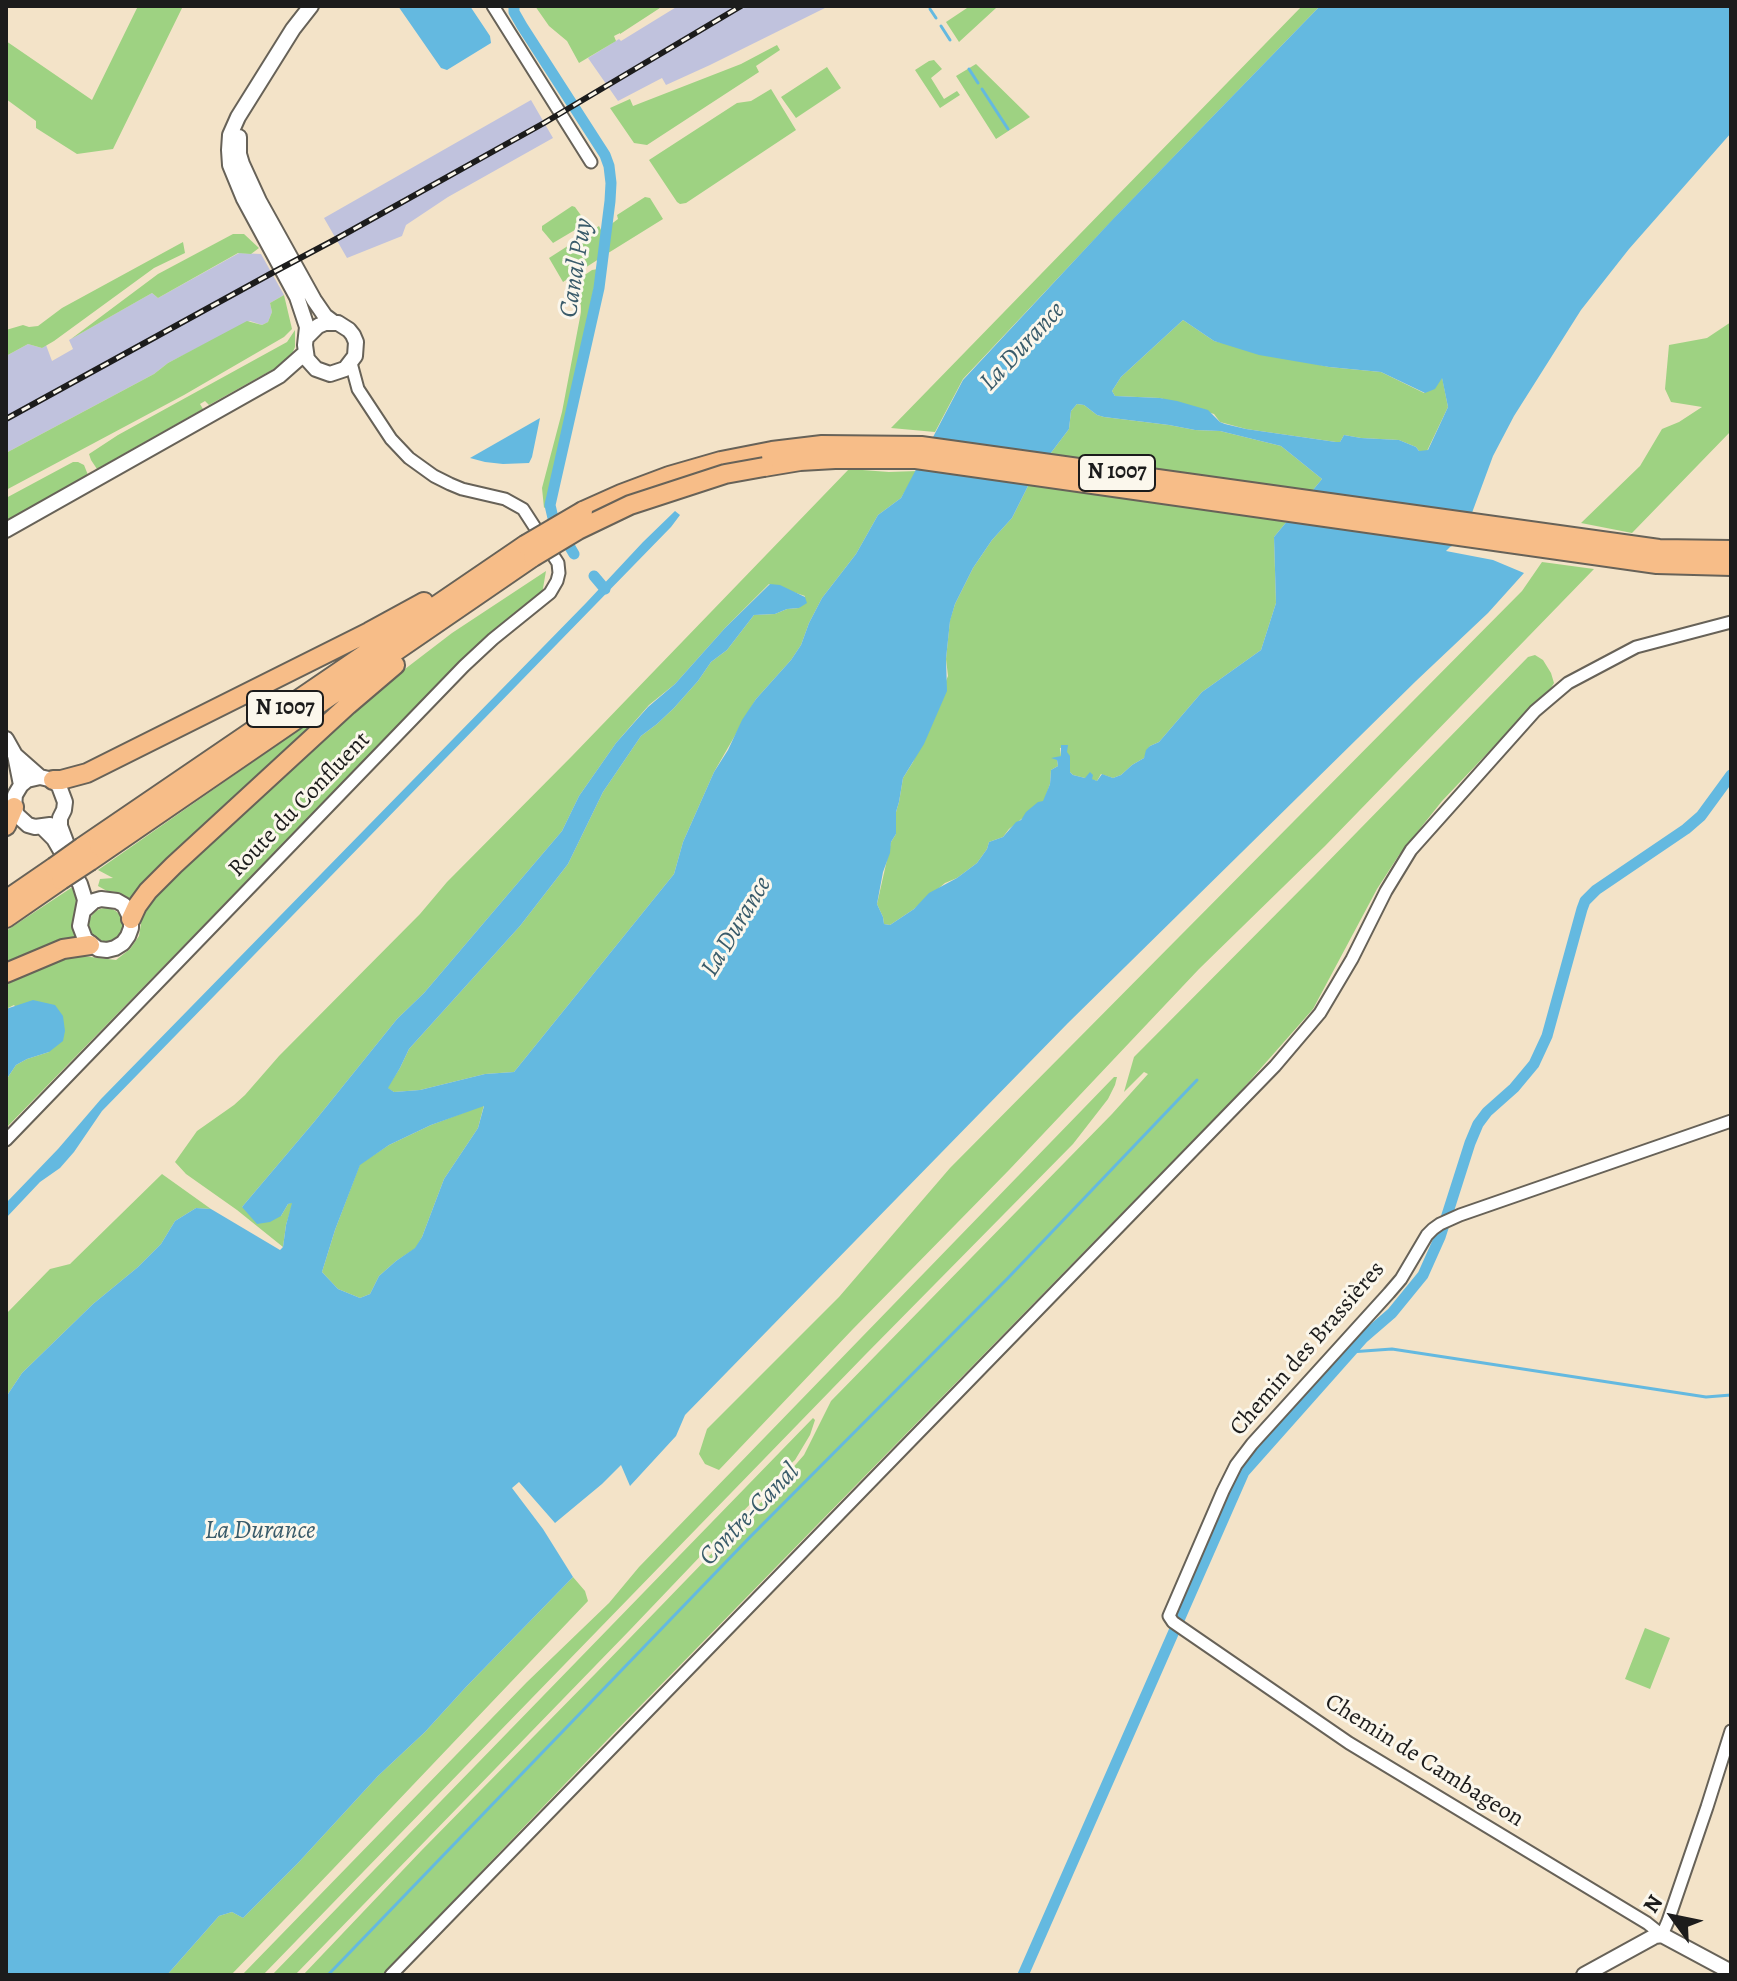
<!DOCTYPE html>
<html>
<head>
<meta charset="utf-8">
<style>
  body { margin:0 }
  #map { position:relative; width:1737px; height:1981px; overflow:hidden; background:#f3e3c8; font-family:Alegreya,serif }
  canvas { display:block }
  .frame { position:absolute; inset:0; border:8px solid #1c1c1c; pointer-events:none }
  .north { position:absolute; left:1633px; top:1877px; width:80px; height:80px; -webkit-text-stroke:6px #fbf7ec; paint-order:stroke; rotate:303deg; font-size:22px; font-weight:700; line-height:32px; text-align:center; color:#1c1c1c }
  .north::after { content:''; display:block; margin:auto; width:28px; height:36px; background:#1c1c1c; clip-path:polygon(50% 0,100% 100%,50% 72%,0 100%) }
</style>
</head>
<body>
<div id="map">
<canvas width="1737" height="1981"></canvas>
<div class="frame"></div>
<div class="north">N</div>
</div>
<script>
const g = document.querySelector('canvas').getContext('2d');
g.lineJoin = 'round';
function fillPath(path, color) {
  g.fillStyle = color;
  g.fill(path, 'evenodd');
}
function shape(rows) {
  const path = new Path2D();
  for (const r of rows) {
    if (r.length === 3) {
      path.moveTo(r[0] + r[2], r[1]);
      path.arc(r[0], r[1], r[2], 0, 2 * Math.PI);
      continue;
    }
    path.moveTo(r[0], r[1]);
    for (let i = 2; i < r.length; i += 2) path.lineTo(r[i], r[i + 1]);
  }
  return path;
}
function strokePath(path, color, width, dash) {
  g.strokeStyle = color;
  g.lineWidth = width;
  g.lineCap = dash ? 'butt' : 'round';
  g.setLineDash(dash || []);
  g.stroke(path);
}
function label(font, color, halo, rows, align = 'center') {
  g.font = font + ' Alegreya,serif';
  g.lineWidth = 6;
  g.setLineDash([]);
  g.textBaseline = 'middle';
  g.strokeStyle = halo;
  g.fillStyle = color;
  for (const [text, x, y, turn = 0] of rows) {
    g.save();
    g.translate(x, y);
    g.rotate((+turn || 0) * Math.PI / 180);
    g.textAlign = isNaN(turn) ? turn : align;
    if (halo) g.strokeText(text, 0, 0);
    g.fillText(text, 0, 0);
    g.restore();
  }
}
fillPath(shape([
  [678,6,829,6,710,65,666,85,662,78,618,101,588,58,619,39,621,41],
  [531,100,553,138,448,197,406,225,402,236,347,258,324,218],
  [239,253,261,254,284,295,270,303,272,312,268,322,262,325,250,321,168,363,154,374,6,453,6,356,28,344,42,348,46,345,52,361,73,349,69,340,152,293,158,298]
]), '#c0c2dd');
fillPath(shape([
  [138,6,183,6,113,149,77,154,36,128,36,121,6,99,6,41,92,100],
  [535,6,663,6,620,34,620,33,614,36,616,41,579,63,567,41,549,26],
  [970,6,994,6,996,8,959,42,946,22],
  [1302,6,1320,6,1121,211,963,379,935,432,891,428],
  [777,45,780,50,756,66,759,72,647,145,634,143,610,108,630,99,633,106,741,64],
  [934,60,942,69,931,78,944,99,957,91,960,95,940,108,915,70,929,61],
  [976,64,1030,117,996,139,956,76],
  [827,67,841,88,796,118,781,97],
  [771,89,796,130,686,203,680,204,677,202,649,160,737,103,751,101],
  [645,197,650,198,663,219,605,255,610,225,618,219,617,215],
  [572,206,575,207,585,221,585,224,553,243,542,230,542,226],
  [599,226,601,230,607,226,602,257,563,282,549,258],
  [233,234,244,234,259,248,251,254,238,253,158,298,152,293,71,339,158,274],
  [183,242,185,253,154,268,54,341,42,348,28,344,6,356,6,330,23,325,29,327,38,326,62,308],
  [598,269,547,506,544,508,542,488,562,412,581,312,581,305,572,292,580,286,576,281,592,270],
  [284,295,292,329,284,337,184,395,6,490,6,453,154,374,168,363,247,321,262,325,268,322,272,312,270,303],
  [1183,320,1214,341,1329,367,1381,372,1424,393,1442,377,1448,407,1427,451,1419,451,1416,447,1399,440,1361,438,1344,435,1340,442,1336,442,1246,429,1220,422,1214,414,1160,398,1115,396,1112,391,1121,377],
  [1731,322,1731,431,1632,533,1581,523,1640,466,1662,429,1679,422,1702,407,1671,402,1665,389,1669,345,1707,338],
  [295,330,295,347,292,354,279,366,209,405,205,401,200,404,203,409,97,469,91,460,89,454,118,435,287,342],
  [1077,404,1084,405,1097,415,1104,417,1169,425,1195,430,1220,431,1281,446,1322,479,1274,537,1276,603,1261,650,1202,692,1159,742,1150,746,1144,758,1132,765,1121,775,1113,778,1101,774,1097,781,1073,775,1070,772,1065,747,1060,748,1061,756,1057,760,1058,766,1051,770,1050,784,1044,801,1009,829,1003,837,989,842,987,849,977,863,957,878,945,883,914,909,890,925,884,924,883,917,877,904,891,842,896,834,896,812,899,802,903,778,913,762,948,676,946,659,950,620,955,604,973,568,992,540,1012,518,1032,478,1069,429,1071,411],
  [73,462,78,462,84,465,88,475,6,521,6,498],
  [849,469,889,472,917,471,901,498,878,515,856,554,822,598,809,623,801,645,791,660,756,699,714,772,683,842,674,874,514,1072,485,1074,420,1090,394,1092,387,1088,400,1068,409,1049,520,926,568,864,603,792,641,736,657,724,674,708,698,681,711,662,727,650,754,615,775,614,787,609,799,608,805,596,769,584,725,628,675,684,649,705,616,743,579,796,562,831,424,993,397,1019,314,1122,242,1207,281,1216,288,1204,293,1202,286,1225,283,1247,237,1210,186,1174,175,1162,197,1131,234,1105,245,1095,279,1056,420,914,447,882,572,756],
  [1542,562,1594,569,1325,846,1199,969,1009,1170,852,1330,719,1470,705,1464,699,1454,707,1429,839,1297,950,1168,1522,591],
  [546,571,542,594,420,703,6,1128,6,1080,16,1065,27,1059,49,1052,14,1005,6,1009,6,981,74,955,116,960,130,949,139,936,143,911,152,898,191,859,375,692,452,633],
  [1535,655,1543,660,1551,673,1554,683,1551,688,1533,705,1442,801,1399,855,1377,889,1313,1009,1239,1093,610,1737,382,1975,303,1975,421,1851,596,1673,777,1486,804,1455,831,1401,1112,1114,1148,1074,1144,1072,1124,1092,1134,1057,1315,875,1528,657],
  [336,704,337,708,133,904,116,892,107,891,98,886,100,879,113,878,98,870],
  [74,886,78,895,74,926,76,941,6,967,6,931],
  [106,925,17],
  [1114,1077,1117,1077,1115,1085,1108,1099,1073,1144,865,1355,263,1975,242,1975,527,1682,609,1603,639,1567],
  [484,1105,478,1128,444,1179,422,1237,416,1248,396,1261,379,1276,370,1294,360,1298,338,1289,322,1272,335,1230,360,1164,389,1145,431,1125],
  [162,1174,211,1209,196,1208,175,1221,161,1244,138,1267,93,1304,22,1373,6,1397,6,1314,50,1269,70,1264],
  [813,1418,815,1420,810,1435,795,1460,773,1480,629,1631,295,1975,272,1975],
  [573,1577,585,1591,588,1601,333,1869,231,1975,167,1975,219,1916,232,1912,243,1918,298,1863,378,1776,425,1732,466,1687],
  [1645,1628,1670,1638,1650,1689,1625,1679]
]), '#9ed282');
fillPath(shape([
  [398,6,470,6,490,36,491,43,447,70,441,68],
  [1320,6,1731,6,1731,133,1629,249,1581,310,1514,416,1493,456,1466,529,1459,543,1450,547,1446,551,1493,560,1524,573,1488,613,1416,681,1068,1023,685,1415,676,1436,630,1486,621,1465,602,1484,555,1523,519,1482,512,1488,543,1529,573,1577,466,1687,425,1732,378,1776,298,1863,243,1918,232,1912,219,1916,167,1975,6,1975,6,1397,22,1373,93,1304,138,1267,161,1244,175,1221,196,1208,211,1209,280,1250,283,1247,286,1225,292,1203,288,1204,281,1216,270,1222,257,1224,242,1207,314,1122,397,1019,424,993,562,831,579,796,616,743,648,707,675,684,725,628,770,584,780,585,805,597,807,603,799,608,787,609,775,614,754,615,727,650,711,662,698,681,674,708,657,724,641,736,603,792,568,864,520,926,409,1049,400,1068,388,1088,394,1092,420,1090,485,1074,514,1072,674,874,683,842,714,772,728,750,742,720,756,699,791,660,801,645,809,623,822,598,856,554,878,515,901,498,963,380,1114,218],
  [1183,320,1214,341,1259,355,1329,367,1381,372,1425,393,1435,389,1442,378,1448,407,1428,450,1419,451,1416,447,1399,440,1361,438,1344,435,1340,442,1336,442,1246,429,1225,424,1220,422,1208,410,1177,401,1160,398,1115,396,1112,391,1121,377],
  [1077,404,1084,405,1097,415,1104,417,1169,425,1195,430,1220,431,1281,446,1322,479,1274,537,1276,603,1261,650,1202,692,1159,742,1150,746,1146,750,1144,758,1132,765,1121,775,1113,778,1102,774,1097,781,1092,779,1093,775,1090,772,1085,778,1073,775,1070,772,1070,756,1067,752,1068,745,1061,745,1061,756,1051,758,1057,760,1058,766,1051,770,1050,784,1043,801,1038,802,1026,812,1021,820,1016,822,1003,837,989,842,987,849,977,863,957,878,929,893,914,909,890,925,884,924,883,917,877,904,883,872,890,853,891,842,896,834,896,812,899,802,903,778,924,744,947,691,946,659,950,621,955,604,973,568,992,540,1012,518,1032,478,1069,429,1071,411],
  [484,1106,478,1128,444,1179,422,1237,415,1248,396,1261,379,1276,370,1294,360,1298,338,1289,322,1272,335,1230,360,1165,389,1145,431,1125],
  [540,418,532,457,529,463,503,464,485,462,470,458],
  [675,511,680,515,671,527,102,1111,74,1152,60,1168,40,1182,6,1218,6,1203,58,1149,101,1099,586,603,643,542],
  [33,1000,55,1005,63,1016,65,1031,63,1041,49,1052,27,1059,16,1065,6,1080,6,1009]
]), '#64b9e0');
strokePath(shape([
  [930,9,936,18],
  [941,26,950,40],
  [969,69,978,83],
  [982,89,1008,129],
  [1350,1352,1392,1349,1706,1397,1731,1395],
  [328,1975,748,1539,1008,1278,1197,1080]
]), '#64b9e0', 3);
strokePath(shape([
  [514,6,514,12,522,26,605,155,609,166,611,183,610,201,599,288,550,505,553,518,574,554],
  [594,576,605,589],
  [1023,1975,1244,1472,1363,1338,1392,1313,1423,1275,1440,1237,1470,1143,1478,1124,1487,1112,1514,1088,1534,1064,1547,1036,1582,909,1585,901,1596,890,1686,829,1701,816,1731,775]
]), '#64b9e0', 11);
const minor = shape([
  [493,6,591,162],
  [1731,1121,1460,1215,1440,1224,1433,1229,1427,1235,1401,1279,1389,1293,1252,1444,1236,1465,1223,1491,1169,1616,1173,1622,1349,1743,1647,1923,1662,1935,1668,1921,1707,1807,1731,1731],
  [6,1140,464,666,493,639,550,593,557,581,559,573,558,563,523,509,505,499,462,489,450,484,434,476,409,458,391,439,358,389,351,363],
  [391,1975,1275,1066,1320,1013,1352,959,1386,891,1411,850,1535,711,1568,683,1636,647,1731,622]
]);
const tertiary = shape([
  [239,137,239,154,242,164,259,201,314,300,325,316,333,322],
  [307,337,318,326,325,323,338,323,349,330,353,335,356,342,355,356,345,369,330,374,316,369,307,359,305,345,307,327,297,297,244,199,230,165,229,150,230,135,238,117,293,29,311,6],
  [6,530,279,376,305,353],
  [6,739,15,755,21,785],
  [15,755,40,777,53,780,59,786,65,802,64,810,60,818,60,826,69,850],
  [40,777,27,780,21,785,15,795,14,807,17,815,28,825,35,827,50,825],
  [43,828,54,839,80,884,85,900,80,926,85,939,98,949,107,950,115,948,123,943,128,936,131,928,131,919,124,905,117,901,101,899,94,901,83,911],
  [1584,1975,1655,1936,1662,1935,1731,1972]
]);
const trunk = shape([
  [764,467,800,461,835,459,916,459,1657,564,1731,566],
  [583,511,621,494,669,476,721,461,772,451,822,445,921,446,1659,549,1731,550],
  [53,780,61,780,87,773,369,632,424,602],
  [6,826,14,807],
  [82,847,525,545],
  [90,861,533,557],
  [6,900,54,867],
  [6,918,61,880],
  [131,919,137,906,148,891,174,865,348,705,395,665],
  [6,973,63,949,90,945]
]);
strokePath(minor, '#676258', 15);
strokePath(tertiary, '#676258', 18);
strokePath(trunk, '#676258', 22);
strokePath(minor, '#fff', 11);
strokePath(tertiary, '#fff', 14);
strokePath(trunk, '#f7bd88', 18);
const rail = shape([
  [6,419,272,273,336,239,544,123,741,6]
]);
strokePath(rail, '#1c1c1c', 6);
strokePath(rail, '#fbf7ec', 3, [9]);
const trunkBridge = shape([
  [525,545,583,511],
  [533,557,578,530,630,505,725,474,764,467],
  [54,867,82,847],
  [61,880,90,861]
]);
strokePath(trunkBridge, '#676258', 22, []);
strokePath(trunkBridge, '#f7bd88', 18);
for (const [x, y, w] of [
  [1117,473,76],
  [285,709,76]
]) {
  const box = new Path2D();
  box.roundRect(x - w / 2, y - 18, w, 36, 6);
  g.fillStyle = '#fbf7ec';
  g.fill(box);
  strokePath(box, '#1c1c1c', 2);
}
label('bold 22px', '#1c1c1c', null, [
  ["N 1007",1117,473],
  ["N 1007",285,709]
]);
label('24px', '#1c1c1c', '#fbf7ec', [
  ["Route du Confluent",300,805,-46],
  ["Chemin des Brassières",1308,1349,-49],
  ["Chemin de Cambageon",1424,1761,32]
]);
label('italic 26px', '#395b6a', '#fbf7ec', [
  ["Canal Puy",577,268,-81],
  ["La Durance",1023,347,-47],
  ["La Durance",737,927,-59],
  ["Contre-Canal",750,1515,-46],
  ["La Durance",260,1532]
]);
</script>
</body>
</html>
